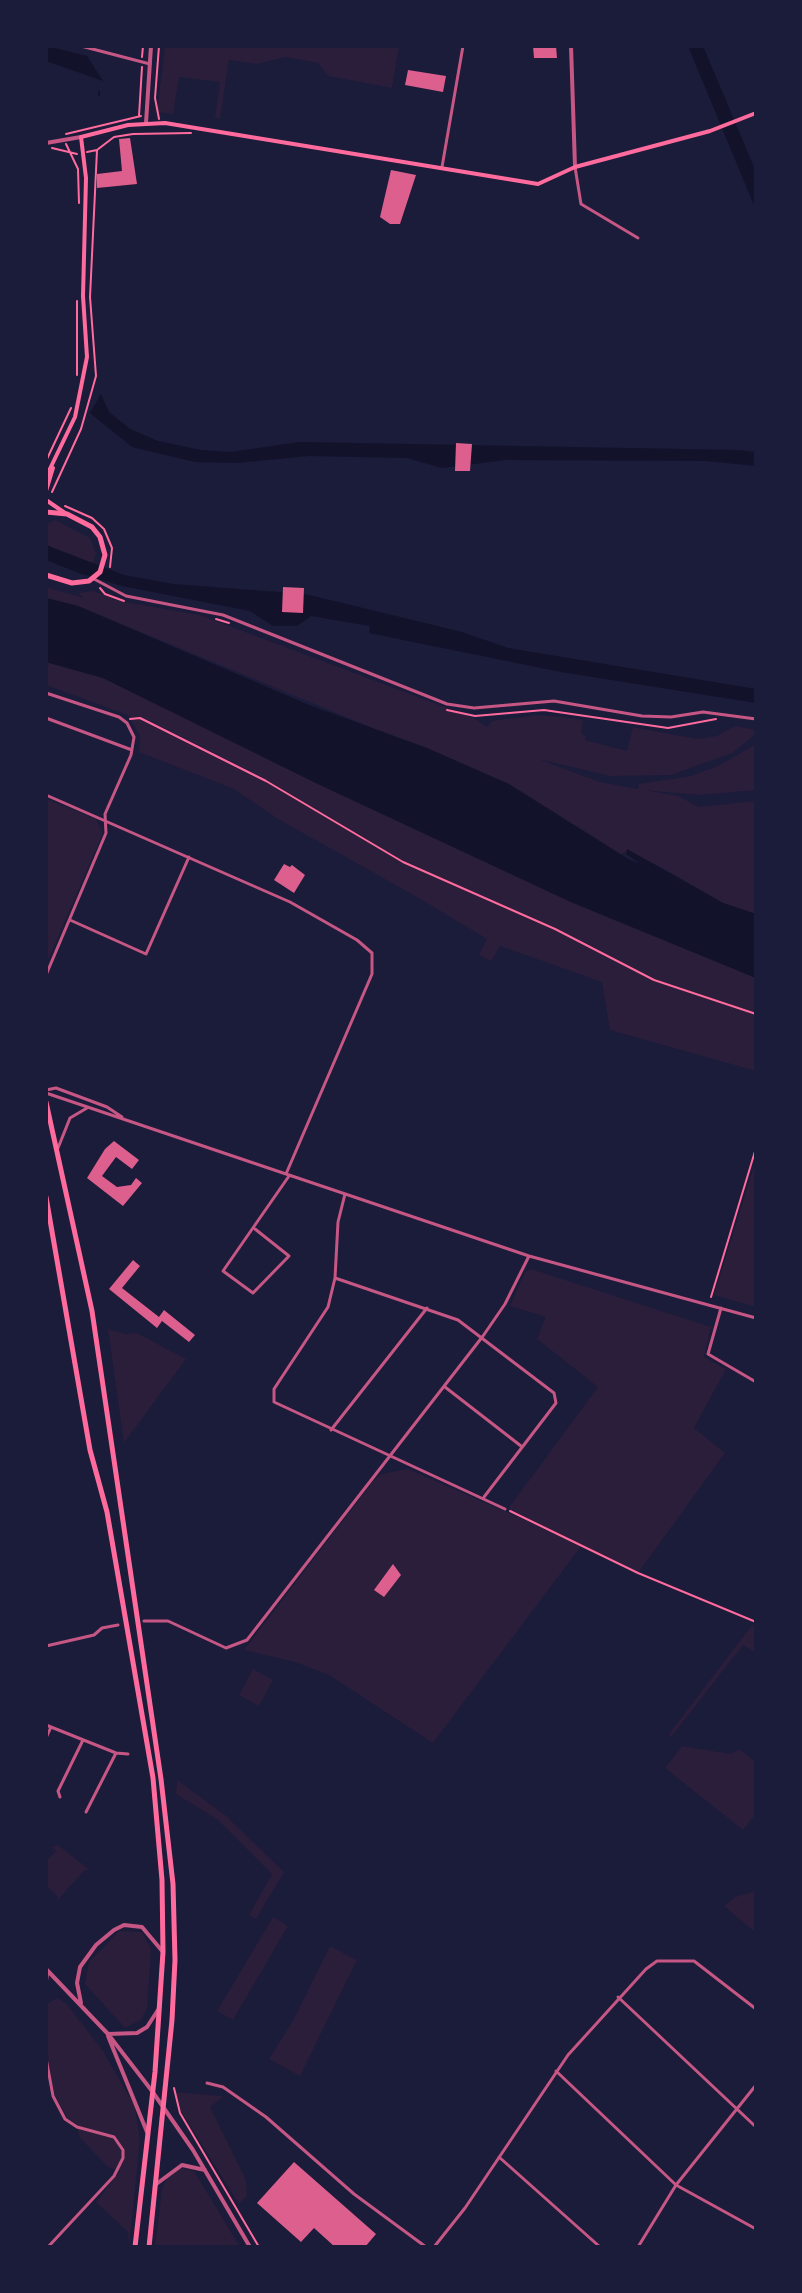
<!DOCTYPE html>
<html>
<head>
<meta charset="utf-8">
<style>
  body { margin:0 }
  #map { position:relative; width:802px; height:2293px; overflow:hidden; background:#1b1b3a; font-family:"Varela Round",sans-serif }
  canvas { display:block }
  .frame { position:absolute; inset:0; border:48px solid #1b1b3a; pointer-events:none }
</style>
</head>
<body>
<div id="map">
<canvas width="802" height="2293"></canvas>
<div class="frame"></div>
</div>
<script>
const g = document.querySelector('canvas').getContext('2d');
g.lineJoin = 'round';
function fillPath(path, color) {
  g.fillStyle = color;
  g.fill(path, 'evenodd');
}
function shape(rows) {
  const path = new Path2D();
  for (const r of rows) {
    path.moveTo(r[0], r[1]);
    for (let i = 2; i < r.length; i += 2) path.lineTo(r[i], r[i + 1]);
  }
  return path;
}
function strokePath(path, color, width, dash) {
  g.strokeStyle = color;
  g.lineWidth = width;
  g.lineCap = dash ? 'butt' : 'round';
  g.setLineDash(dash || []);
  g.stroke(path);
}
fillPath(shape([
  [165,46,399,46,392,88,328,76,318,63,285,57,257,64,229,60,220,118,215,118,220,82,179,77,173,114,157,112],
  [55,520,90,538,96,554,92,565,46,545,46,524],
  [46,587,84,598,78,593,93,591,124,602,200,615,474,718,487,727,492,721,537,715,563,717,583,720,581,734,586,736,585,740,627,751,633,727,697,739,717,736,735,726,756,730,756,734,732,753,671,775,610,776,538,759,600,782,638,789,639,784,691,776,720,765,756,744,756,790,698,795,644,790,678,796,699,807,756,801,756,914,723,903,659,866,625,852,620,855,508,784,78,606,46,598],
  [46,662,103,678,318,784,571,902,756,978,756,1071,610,1030,602,982,500,946,491,961,479,955,487,939,417,897,278,819,234,789,139,752,140,736,128,715,46,685],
  [46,799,96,819,103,833,46,965],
  [756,1160,756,1307,714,1295],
  [531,1269,711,1327,704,1357,726,1369,694,1428,725,1453,638,1573,508,1509,598,1387,537,1339,546,1317,510,1306,525,1272],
  [108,1329,125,1334,137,1333,186,1359,124,1443],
  [408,1469,582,1545,433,1743,329,1675,295,1662,244,1650,374,1480,381,1474],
  [752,1625,756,1626,756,1653,743,1645,671,1737,669,1734],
  [253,1669,273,1680,259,1706,239,1695],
  [682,1746,731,1754,739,1749,756,1762,756,1814,743,1830,665,1768],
  [177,1780,225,1815,284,1872,256,1919,249,1915,272,1874,218,1820,176,1794],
  [58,1845,90,1870,85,1870,56,1902,58,1897,46,1885,46,1861,56,1851,52,1847],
  [756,1891,756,1933,724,1906,735,1897],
  [273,1917,288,1926,233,2020,217,2011],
  [119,1931,142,1932,151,1949,147,2008,141,2020,125,2028,85,1984,89,1962],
  [330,1946,357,1960,300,2076,269,2059,294,2019],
  [57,1998,66,2003,103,2051,135,2107,140,2140,129,2247,128,2232,96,2202,120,2171,108,2167,79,2137,77,2125,67,2117,55,2096,49,2072,46,2011,47,2004],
  [176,2092,230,2097,224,2096,210,2107,246,2180,247,2196,239,2204,179,2108],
  [181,2168,194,2171,240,2247,155,2247,162,2189,167,2178]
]), '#2a1e3b');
fillPath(shape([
  [46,46,87,56,103,81,46,61],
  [688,46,703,46,756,172,756,210],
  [101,394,109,412,130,429,158,441,201,450,230,452,300,442,737,450,756,452,756,466,706,461,506,460,442,468,407,458,309,456,237,463,195,462,132,447,90,413],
  [46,545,124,575,173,584,305,594,462,632,508,648,756,689,756,703,561,672,369,633,370,626,311,616,297,626,273,626,250,611,122,586,79,573,46,560],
  [46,598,78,606,309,705,427,748,509,784,630,860,639,863,626,854,627,849,723,903,756,914,756,978,571,902,318,784,103,678,46,662]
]), '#12122b');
strokePath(shape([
  [99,95,99,92]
]), '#12122b', 2);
fillPath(shape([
  [533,46,556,46,557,58,534,58],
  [408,70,446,76,443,92,405,85],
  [130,138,137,184,97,188,97,174,122,171,119,139],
  [391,170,416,175,400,224,390,224,380,217],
  [456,443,472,444,470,471,455,471],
  [283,587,304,588,303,613,282,612],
  [284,864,290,867,292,865,305,875,294,893,274,880],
  [114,1141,139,1160,132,1169,116,1157,102,1176,117,1187,131,1185,136,1178,142,1183,123,1206,87,1178,105,1149],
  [133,1260,140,1266,122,1288,159,1317,164,1310,195,1335,189,1342,162,1321,157,1328,109,1289],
  [393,1564,401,1575,384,1597,374,1590],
  [294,2162,376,2234,365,2247,335,2247,314,2228,301,2242,257,2203]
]), '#dd5f8e');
strokePath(shape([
  [142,57,143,46],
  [139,116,142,67],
  [159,119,155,98,159,46],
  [66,134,141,116],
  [66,144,78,169,79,203],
  [52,148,77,154],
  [87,152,97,150,114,137,133,134,191,133],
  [77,375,77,301],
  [46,461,71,408],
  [52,492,81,429,96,376,90,297,97,150],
  [65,506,92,518,104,529,112,548,110,567],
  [100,588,105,594,124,601],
  [216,619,229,623],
  [447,710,475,716,544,710,668,728,716,719],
  [130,719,140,718,266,781,403,862,555,929,654,980,756,1014],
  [711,1297,756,1148],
  [510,1511,638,1573,756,1622],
  [174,2088,180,2113,259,2247]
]), '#ff6b9d', 2);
strokePath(shape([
  [81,46,150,64],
  [442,167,463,46],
  [575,167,581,204,638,238],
  [94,579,126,596,223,615,447,704,474,708,554,701,642,716,671,717,703,712,756,719],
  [46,693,119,717,127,723,134,737,131,755,105,814,106,833,46,975],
  [46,718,132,750],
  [46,795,290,902,357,940,372,953,372,974,286,1174],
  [70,920,146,954,189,857],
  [46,1090,56,1088,107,1107,122,1117],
  [46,1093,529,1256,756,1318],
  [58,1148,70,1118,87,1108],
  [345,1194,338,1222,335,1278,328,1307,274,1389,274,1402,505,1509],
  [255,1229,289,1256,253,1293,223,1271,289,1176],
  [335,1278,458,1320,554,1393,556,1403,484,1497],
  [721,1308,708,1354,756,1382],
  [445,1387,521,1446],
  [331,1430,427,1308],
  [144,1621,168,1621,226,1648,247,1640,483,1336,505,1304,529,1256],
  [46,1646,94,1635,102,1628,118,1625],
  [46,1725,116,1753,128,1754],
  [46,1738,51,1727],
  [60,1797,58,1791,83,1740],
  [86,1812,116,1753],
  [46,1984,48,1971],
  [618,1997,756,2127],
  [46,2058,53,2096,65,2119,77,2127,114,2137,123,2150,123,2158,114,2176,48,2247],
  [556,2071,676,2185,756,2229],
  [207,2083,223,2087,266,2117,354,2194,426,2247],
  [499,2157,600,2247],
  [434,2247,465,2208,568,2055,646,1969,657,1961,694,1961,756,2009],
  [638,2247,676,2185,756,2085]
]), '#c65784', 3);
strokePath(shape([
  [571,46,575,167],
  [146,123,151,46],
  [46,143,81,137],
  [46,1969,108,2034,152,2091,193,2150,250,2247],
  [81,2003,77,1983,80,1967,96,1945,114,1930,124,1925,142,1927,163,1952],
  [108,2034,137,2033,147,2027,158,2010],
  [108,2036,147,2132],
  [155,2185,182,2165,205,2170]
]), '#c65784', 4);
strokePath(shape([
  [46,477,75,417,87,357,83,296,86,178,81,137,128,125,165,123,538,184,575,167,710,131,756,113],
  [46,491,53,468],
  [46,500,65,513]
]), '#ff6b9d', 4);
strokePath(shape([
  [46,512,67,514,92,527,100,537,105,555,100,572,89,581,72,583,46,575],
  [46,1102,92,1311,161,1779,173,1884,175,1960,172,2020,149,2247],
  [46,1197,90,1450,107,1512,153,1778,162,1880,163,1952,155,2072,135,2247]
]), '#ff6b9d', 5);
</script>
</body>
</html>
